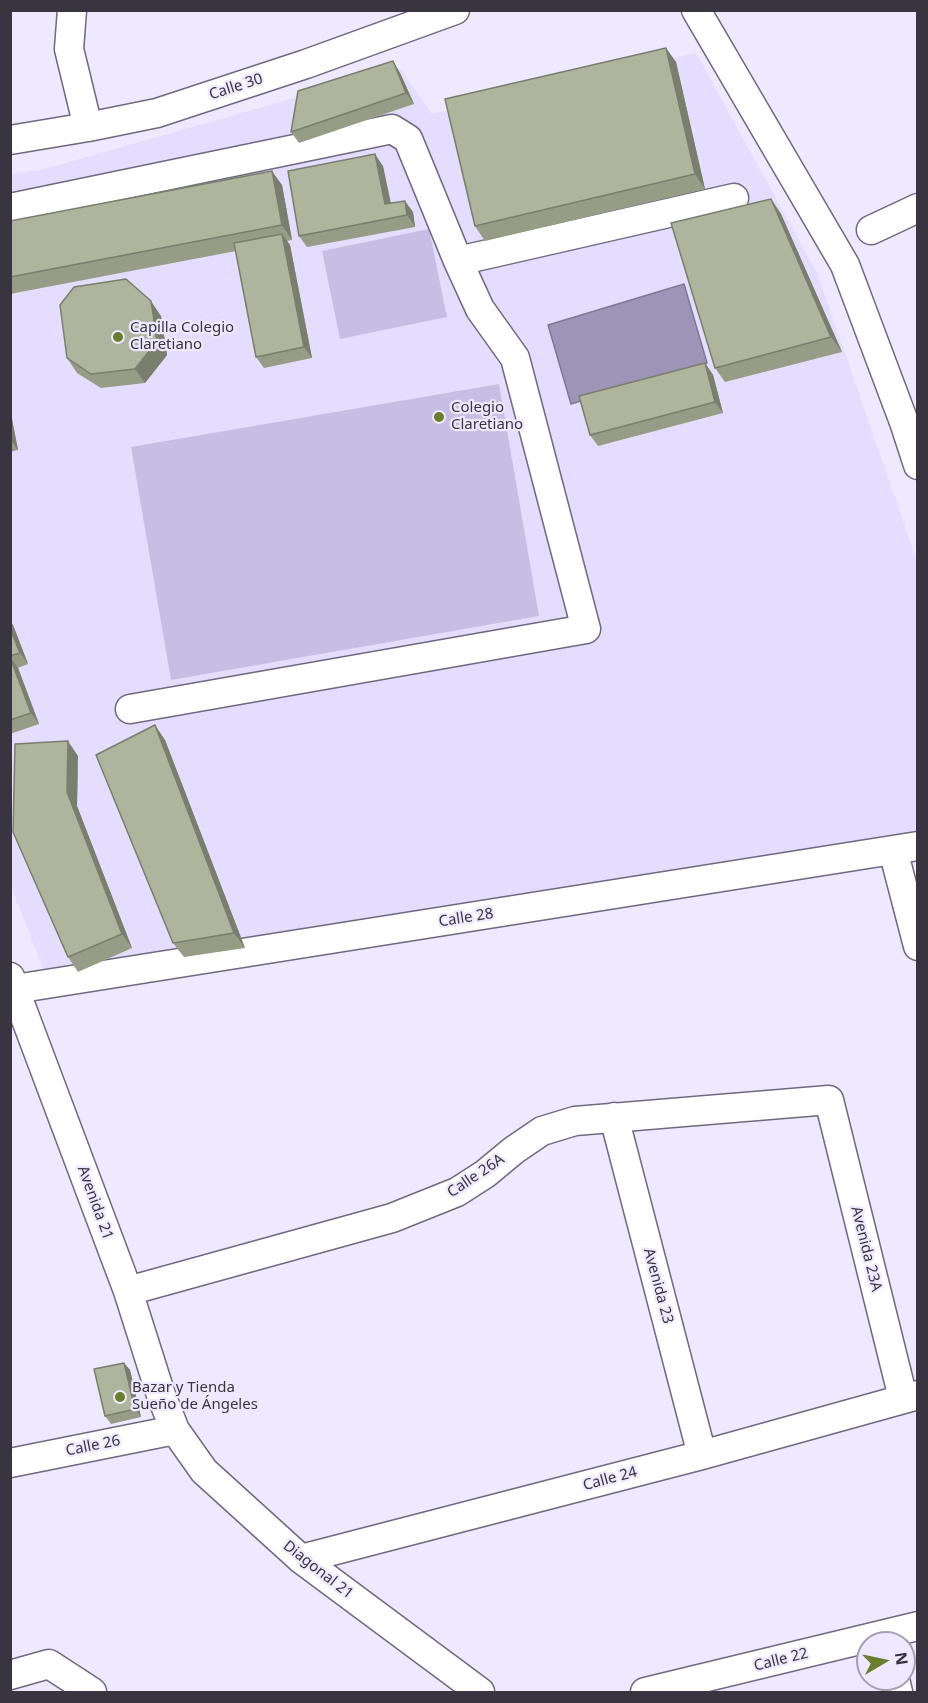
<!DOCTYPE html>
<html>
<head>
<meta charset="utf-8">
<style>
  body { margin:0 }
  #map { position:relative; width:928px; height:1703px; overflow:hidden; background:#eee9fe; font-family:"Noto Sans",sans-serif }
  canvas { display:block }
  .frame { position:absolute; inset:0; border:12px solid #383540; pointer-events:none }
  .north { position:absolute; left:856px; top:1631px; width:60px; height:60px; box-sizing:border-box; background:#eee9fe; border:2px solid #a5a1b2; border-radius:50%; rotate:81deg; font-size:16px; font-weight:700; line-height:24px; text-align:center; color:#383540 }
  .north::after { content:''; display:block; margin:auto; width:21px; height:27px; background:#6b7e2e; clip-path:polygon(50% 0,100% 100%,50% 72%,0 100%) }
</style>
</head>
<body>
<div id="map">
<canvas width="928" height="1703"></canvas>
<div class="frame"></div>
<div class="north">N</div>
</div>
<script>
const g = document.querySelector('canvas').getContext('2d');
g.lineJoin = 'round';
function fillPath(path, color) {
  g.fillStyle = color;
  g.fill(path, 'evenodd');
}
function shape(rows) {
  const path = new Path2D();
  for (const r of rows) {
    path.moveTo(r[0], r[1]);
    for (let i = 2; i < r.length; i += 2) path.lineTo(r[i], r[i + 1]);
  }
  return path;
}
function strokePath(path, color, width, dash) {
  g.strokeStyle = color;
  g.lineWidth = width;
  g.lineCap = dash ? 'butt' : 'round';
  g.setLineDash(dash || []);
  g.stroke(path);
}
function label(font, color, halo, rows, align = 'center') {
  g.font = font + ' "Noto Sans",sans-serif';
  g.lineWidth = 4.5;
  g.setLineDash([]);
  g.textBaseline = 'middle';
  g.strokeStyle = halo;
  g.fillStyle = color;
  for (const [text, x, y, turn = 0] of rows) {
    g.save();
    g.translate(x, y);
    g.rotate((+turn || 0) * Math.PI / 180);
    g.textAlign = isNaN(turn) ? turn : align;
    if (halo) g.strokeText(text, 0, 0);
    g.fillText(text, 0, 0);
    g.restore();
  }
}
fillPath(shape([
  [696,53,817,273,917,561,917,836,51,989,11,886,11,174,41,170,400,68,432,114]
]), '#e5ddfe');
fillPath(shape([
  [429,229,447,317,340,339,322,251],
  [499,384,539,616,171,680,131,447]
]), '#c7bee3');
const water = shape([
  [684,284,707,363,571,404,548,325,684,284]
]);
fillPath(water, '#9d94b8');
strokePath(water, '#7f7894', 1.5);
const minor = shape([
  [72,10,69,49,88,127],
  [696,10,845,265,904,422,918,465],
  [10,140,88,127,157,113,306,64,455,10],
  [10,208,392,129,408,139,458,261,480,309,515,358,586,629,130,709],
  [871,230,918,208],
  [458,261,734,198],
  [893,850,918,946],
  [10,977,128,1291,161,1395,175,1430,204,1471,301,1559,480,1692],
  [15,989,918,846],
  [614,1117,702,1455],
  [128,1291,392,1218,457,1192,485,1174,514,1150,542,1131,575,1121,829,1100,903,1398],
  [10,1463,175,1430],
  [301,1559,702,1455,918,1395],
  [10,1675,49,1664,92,1692],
  [895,1679,898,1692],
  [645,1692,918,1626]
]);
strokePath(minor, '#6f6980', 31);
strokePath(minor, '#fff', 28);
fillPath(shape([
  [666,48,676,62,705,189,485,241,475,226],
  [393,61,400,73,414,104,299,143,291,132],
  [383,166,391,203,413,212,415,227,307,247,299,236],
  [282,185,292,240,287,241,290,245,312,358,264,368,256,357,236,251,10,294,10,221],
  [771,199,781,214,842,352,725,382,715,368],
  [161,316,167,355,145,383,101,388,77,373,67,358],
  [705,363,713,375,723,413,598,446,590,435],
  [10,409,18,450,10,452],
  [10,621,13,625,28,664,18,668,39,724,10,734],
  [165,740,245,948,184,957,173,943],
  [78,756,77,806,132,948,78,972,68,957],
  [124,1363,130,1370,141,1417,111,1424,105,1416]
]), '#969c86');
fillPath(shape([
  [666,48,676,62,705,189,695,174],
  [393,61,400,73,414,104,406,93],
  [375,154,383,166,393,216,385,204],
  [272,171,282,185,292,240,282,225],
  [771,199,781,214,842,352,831,337],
  [405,201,413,212,415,227,407,215],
  [282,234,290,245,312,358,304,347],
  [151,301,161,316,167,355,145,383,135,369],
  [705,363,713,375,723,413,715,402],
  [10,409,18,450,10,439],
  [10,621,13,625,28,664,20,653,10,628],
  [10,657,18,668,39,724,31,713],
  [155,725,165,740,245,948,234,933],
  [68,741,78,756,77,806,132,948,122,934,67,792],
  [124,1363,130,1370,141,1417,135,1409]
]), '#7a7f6d');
const building = shape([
  [666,48,695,174,475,226,445,99,666,48],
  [393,61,406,93,291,132,298,91,393,61],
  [375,154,385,204,405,201,407,215,299,236,288,171,375,154],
  [272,171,282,225,10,277,10,221,272,171],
  [771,199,831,337,715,368,671,223,771,199],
  [282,234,304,347,256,357,234,243,282,234],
  [126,279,151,301,157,341,135,369,91,374,67,358,60,305,74,287,126,279],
  [705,363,715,402,590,435,579,396,705,363],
  [10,628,20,653,10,656,10,628],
  [10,657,31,713,10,720,10,657],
  [155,725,234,933,173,943,96,755,155,725],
  [68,741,67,792,122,934,68,957,13,832,15,744,68,741],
  [124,1363,135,1409,105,1416,94,1369,124,1363]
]);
fillPath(building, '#aeb59c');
strokePath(building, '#7a7f6d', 1.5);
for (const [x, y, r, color] of [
  [118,337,6,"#6b7e2e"],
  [439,417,6,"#6b7e2e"],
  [120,1397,6,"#6b7e2e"]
]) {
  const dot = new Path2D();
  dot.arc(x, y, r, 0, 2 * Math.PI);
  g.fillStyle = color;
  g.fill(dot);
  strokePath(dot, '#eee9fe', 2);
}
label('15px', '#383540', '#eee9fe', [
  ["Calle 30",236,87,-18],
  ["Calle 28",466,918,-9],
  ["Calle 26A",476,1176,-34],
  ["Avenida 21",95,1203,70],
  ["Avenida 23A",866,1249,76],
  ["Avenida 23",658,1286,75],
  ["Calle 26",93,1446,-11],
  ["Calle 24",610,1479,-15],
  ["Diagonal 21",318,1570,38],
  ["Calle 22",781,1660,-14]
]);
label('15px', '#383540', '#eee9fe', [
  ["Capilla Colegio",130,328],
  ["Claretiano",130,345],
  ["Colegio",451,408],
  ["Claretiano",451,425],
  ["Bazar y Tienda",132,1388],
  ["Sueño de Ángeles",132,1405]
], 'left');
</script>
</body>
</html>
